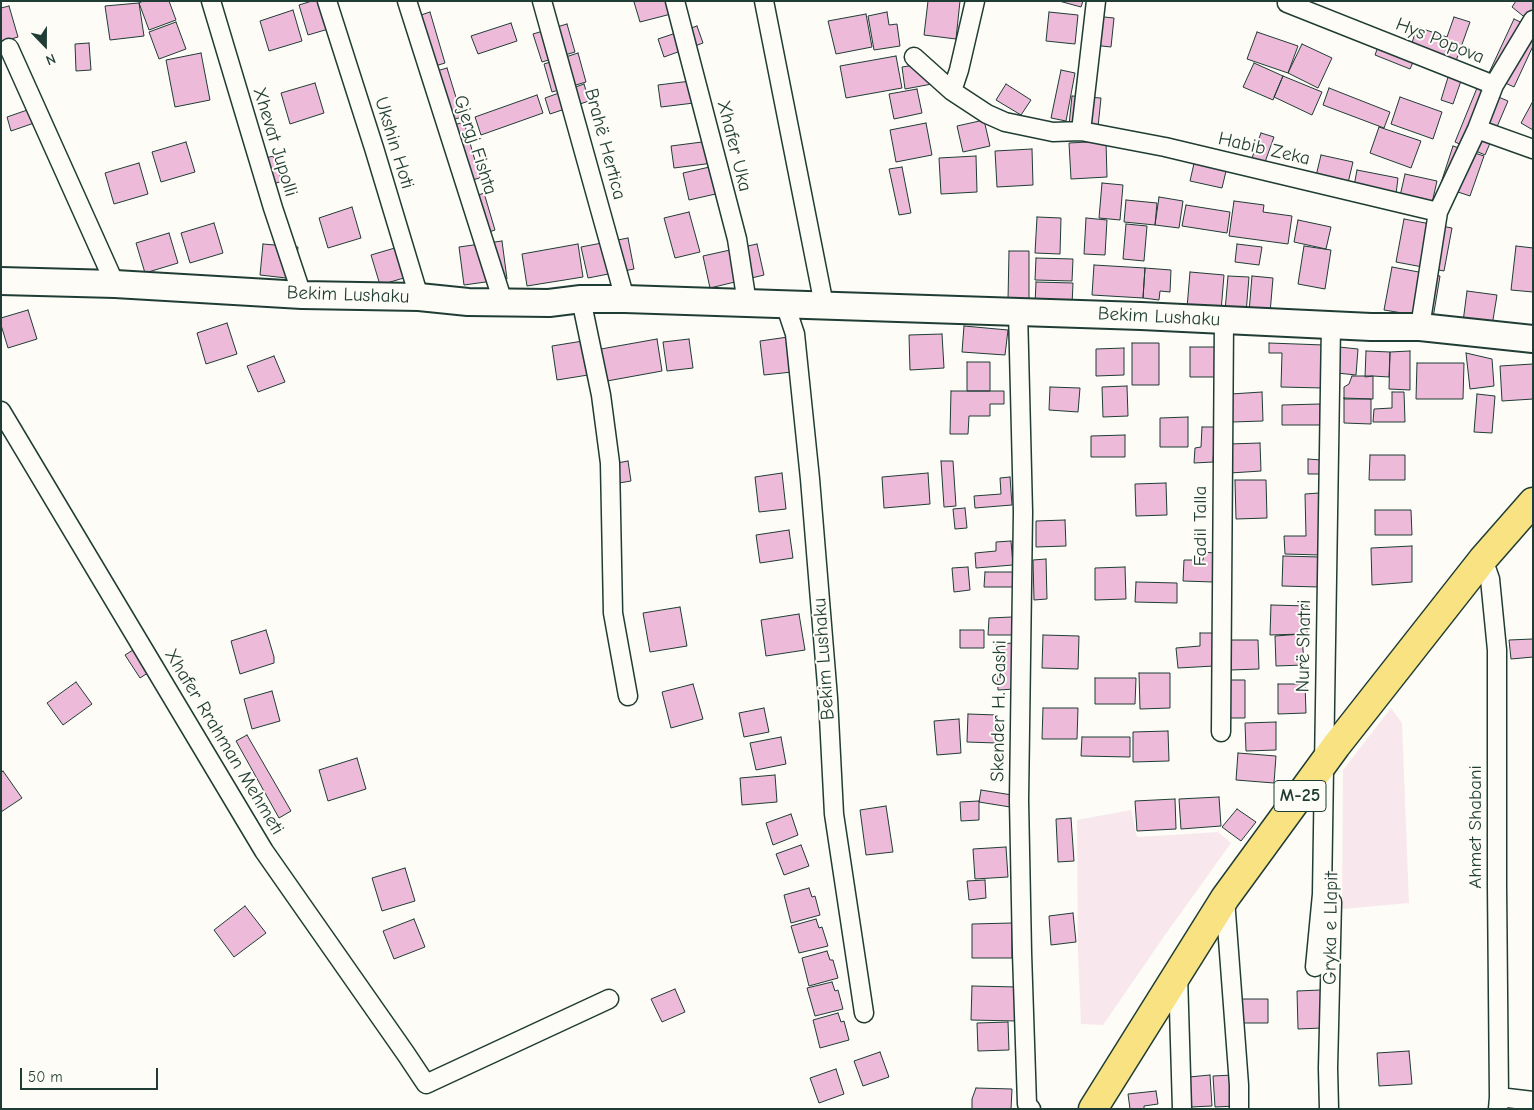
<!DOCTYPE html>
<html>
<head>
<meta charset="utf-8">
<style>
  body { margin:0 }
  #map { position:relative; width:1534px; height:1110px; overflow:hidden; background:#fdfcf7; font-family:"Comic Neue",sans-serif }
  canvas { display:block }
  .frame { position:absolute; inset:0; border:2px solid #1f3d34; pointer-events:none }
  .north { position:absolute; left:20px; top:20px; width:50px; height:50px; -webkit-text-stroke:4px #fdfcf7; paint-order:stroke; rotate:158deg; font-size:14px; font-weight:700; line-height:20px; text-align:center; color:#1f3d34 }
  .north::after { content:''; display:block; margin:auto; width:18px; height:22px; background:#1f3d34; clip-path:polygon(50% 0,100% 100%,50% 72%,0 100%) }
  .scale { position:absolute; left:20px; top:1068px; width:138px; height:22px; box-sizing:border-box; border:2px solid #1f3d34; border-top:0; padding-left:6px; font-size:15px; line-height:18px; white-space:nowrap; color:#1f3d34; -webkit-text-stroke:4px #fdfcf7; paint-order:stroke }
</style>
</head>
<body>
<div id="map">
<canvas width="1534" height="1110"></canvas>
<div class="frame"></div>
<div class="north">N</div>
<div class="scale">50 m</div>
</div>
<script>
const g = document.querySelector('canvas').getContext('2d');
g.lineJoin = 'round';
function fillPath(path, color) {
  g.fillStyle = color;
  g.fill(path, 'evenodd');
}
function shape(rows) {
  const path = new Path2D();
  for (const r of rows) {
    path.moveTo(r[0], r[1]);
    for (let i = 2; i < r.length; i += 2) path.lineTo(r[i], r[i + 1]);
  }
  return path;
}
function strokePath(path, color, width, dash) {
  g.strokeStyle = color;
  g.lineWidth = width;
  g.lineCap = dash ? 'butt' : 'round';
  g.setLineDash(dash || []);
  g.stroke(path);
}
function label(font, color, halo, rows, align = 'center') {
  g.font = font + ' "Comic Neue",sans-serif';
  g.lineWidth = 4;
  g.setLineDash([]);
  g.textBaseline = 'middle';
  g.strokeStyle = halo;
  g.fillStyle = color;
  for (const [text, x, y, turn = 0] of rows) {
    g.save();
    g.translate(x, y);
    g.rotate((+turn || 0) * Math.PI / 180);
    g.textAlign = isNaN(turn) ? turn : align;
    if (halo) g.strokeText(text, 0, 0);
    g.fillText(text, 0, 0);
    g.restore();
  }
}
fillPath(shape([
  [1391,708,1402,723,1409,903,1342,909,1343,770],
  [1131,810,1137,837,1218,832,1231,843,1165,935,1103,1025,1081,1024,1078,954,1077,820]
]), '#f8e8ee');
const building = shape([
  [143,1,169,1,176,20,149,30,139,3,143,1],
  [312,1,334,1,342,25,308,35,299,5,312,1],
  [637,1,672,1,675,13,640,22,634,2,637,1],
  [928,1,960,1,956,39,924,35,928,1],
  [1059,1,1083,1,1081,7,1059,1],
  [1516,1,1533,1,1533,24,1512,7,1516,1],
  [139,3,144,36,110,40,105,6,139,3],
  [9,6,18,37,1,42,1,8,9,6],
  [293,10,302,41,269,51,260,21,293,10],
  [430,12,445,63,425,69,415,17,430,12],
  [887,12,889,25,897,24,900,46,874,50,868,16,887,12],
  [1049,12,1078,15,1075,44,1046,41,1049,12],
  [866,14,872,47,836,54,828,21,866,14],
  [1085,15,1114,18,1111,47,1083,44,1085,15],
  [1454,17,1470,22,1456,61,1411,46,1417,27,1447,37,1454,17],
  [1514,19,1533,28,1533,46,1514,87,1488,75,1514,19],
  [176,22,186,49,159,59,149,32,176,22],
  [511,23,517,41,478,54,471,36,511,23],
  [567,24,575,52,542,62,533,34,567,24],
  [697,26,703,43,664,57,658,39,697,26],
  [1257,32,1298,46,1288,73,1247,59,1257,32],
  [89,43,91,70,76,71,75,44,89,43],
  [1302,44,1332,58,1318,88,1288,73,1302,44],
  [1379,44,1415,58,1410,69,1375,55,1379,44],
  [201,53,210,100,175,107,166,60,201,53],
  [578,53,586,82,552,92,544,64,578,53],
  [896,56,902,88,846,98,840,66,896,56],
  [929,63,932,84,905,89,902,67,929,63],
  [1254,63,1283,76,1273,100,1243,87,1254,63],
  [447,68,462,117,442,123,433,72,447,68],
  [1061,70,1075,73,1066,121,1051,118,1061,70],
  [1449,74,1462,78,1453,104,1441,100,1449,74],
  [1283,76,1322,92,1312,115,1274,97,1283,76],
  [691,81,694,103,661,107,658,85,691,81],
  [315,83,324,113,290,124,281,93,315,83],
  [584,84,589,101,550,114,545,98,584,84],
  [1006,84,1031,100,1021,115,996,100,1006,84],
  [1329,88,1390,112,1384,128,1323,105,1329,88],
  [1477,88,1508,101,1485,155,1455,142,1477,88],
  [917,89,922,113,894,119,889,94,917,89],
  [537,95,543,113,481,135,475,117,537,95],
  [1072,96,1101,98,1098,127,1069,125,1072,96],
  [1400,97,1442,112,1433,139,1391,124,1400,97],
  [1533,101,1533,130,1521,123,1533,101],
  [33,108,37,122,11,131,7,117,33,108],
  [984,120,990,146,963,152,957,126,984,120],
  [464,122,480,178,456,184,447,127,464,122],
  [926,123,932,155,896,162,890,130,926,123],
  [1379,127,1421,141,1411,168,1370,153,1379,127],
  [1261,133,1274,137,1265,162,1252,158,1261,133],
  [710,141,713,163,674,168,671,146,710,141],
  [1106,141,1107,177,1071,179,1069,143,1106,141],
  [186,142,195,172,161,182,152,152,186,142],
  [1453,146,1484,156,1470,196,1440,186,1453,146],
  [1032,149,1033,185,997,187,995,151,1032,149],
  [1321,155,1353,162,1348,183,1316,176,1321,155],
  [273,156,282,181,268,186,259,160,273,156],
  [976,156,977,192,941,194,939,158,976,156],
  [1195,159,1227,167,1222,188,1190,181,1195,159],
  [139,163,148,194,114,204,105,173,139,163],
  [714,166,720,193,689,200,683,173,714,166],
  [902,167,911,213,899,215,889,169,902,167],
  [1357,170,1398,178,1396,194,1354,186,1357,170],
  [1405,174,1437,181,1432,203,1400,196,1405,174],
  [1102,183,1123,185,1120,220,1099,218,1102,183],
  [484,193,495,230,474,237,473,197,484,193],
  [1159,197,1183,201,1179,228,1155,225,1159,197],
  [1126,200,1157,203,1155,225,1124,222,1126,200],
  [1234,201,1264,205,1263,212,1292,216,1288,244,1229,236,1234,201],
  [1186,205,1230,212,1227,233,1182,226,1186,205],
  [352,207,361,238,328,248,319,218,352,207],
  [689,212,700,252,675,258,664,218,689,212],
  [1037,217,1061,218,1060,254,1035,253,1037,217],
  [1086,218,1107,220,1105,255,1084,254,1086,218],
  [1404,219,1452,228,1444,271,1396,262,1404,219],
  [1298,220,1331,227,1326,249,1294,242,1298,220],
  [214,223,223,253,190,263,181,233,214,223],
  [1126,224,1147,226,1144,261,1123,259,1126,224],
  [169,233,178,263,145,273,136,243,169,233],
  [628,238,634,269,588,278,581,247,628,238],
  [502,241,507,279,464,285,459,247,502,241],
  [263,244,298,247,295,279,260,275,263,244],
  [578,244,583,277,527,286,522,254,578,244],
  [757,244,764,275,710,288,703,256,757,244],
  [1237,244,1262,247,1259,265,1235,262,1237,244],
  [405,245,414,275,380,285,371,255,405,245],
  [1304,246,1331,250,1325,289,1298,284,1304,246],
  [1516,246,1533,248,1533,292,1511,290,1516,246],
  [1009,251,1029,251,1029,300,1008,300,1009,251],
  [1036,258,1073,259,1072,281,1035,280,1036,258],
  [1094,265,1145,268,1143,298,1092,295,1094,265],
  [1392,267,1440,276,1433,318,1384,310,1392,267],
  [1145,268,1171,270,1170,292,1160,291,1159,300,1143,298,1145,268],
  [1190,272,1224,275,1221,311,1187,308,1190,272],
  [1228,276,1249,277,1246,313,1225,311,1228,276],
  [1252,276,1273,278,1270,313,1249,312,1252,276],
  [1036,282,1073,283,1072,305,1035,304,1036,282],
  [1467,291,1497,295,1492,326,1463,322,1467,291],
  [28,310,37,339,8,348,1,325,1,318,28,310],
  [227,323,237,354,206,364,197,333,227,323],
  [964,326,1008,330,1005,355,962,352,964,326],
  [942,334,944,368,910,370,909,335,942,334],
  [788,337,792,372,764,375,760,341,788,337],
  [657,339,662,371,607,381,601,349,657,339],
  [689,339,693,368,667,371,663,342,689,339],
  [583,341,588,375,557,380,552,346,583,341],
  [1132,343,1159,343,1159,385,1132,385,1132,343],
  [1269,343,1324,345,1323,388,1281,387,1282,353,1269,353,1269,343],
  [1190,347,1219,347,1219,377,1190,377,1190,347],
  [1339,347,1358,349,1356,375,1337,373,1339,347],
  [1124,348,1124,375,1096,376,1096,349,1124,348],
  [1366,351,1390,352,1389,377,1373,376,1365,377,1366,351],
  [1410,351,1410,390,1389,389,1390,352,1410,351],
  [1466,353,1492,359,1494,386,1470,389,1466,353],
  [274,356,285,382,258,392,247,366,274,356],
  [967,362,990,362,990,391,967,391,967,362],
  [1417,363,1464,363,1463,399,1416,399,1417,363],
  [1533,364,1533,399,1502,401,1500,366,1533,364],
  [1352,376,1373,376,1373,399,1344,399,1344,387,1349,384,1352,376],
  [1127,386,1128,416,1103,417,1102,387,1127,386],
  [1050,387,1080,388,1078,412,1049,410,1050,387],
  [951,391,1004,391,1004,404,990,404,990,416,969,416,968,434,950,434,951,391],
  [1262,392,1263,421,1232,422,1231,394,1262,392],
  [1392,392,1404,392,1405,422,1373,422,1374,409,1392,408,1392,392],
  [1477,394,1495,396,1492,433,1474,432,1477,394],
  [1344,398,1371,399,1371,424,1344,423,1344,398],
  [1320,404,1320,425,1282,425,1282,405,1320,404],
  [1188,417,1188,447,1160,447,1160,418,1188,417],
  [1202,427,1215,427,1213,462,1194,463,1195,448,1201,447,1202,427],
  [1125,435,1125,457,1091,457,1091,436,1125,435],
  [1260,443,1261,471,1230,473,1229,444,1260,443],
  [1370,455,1405,455,1405,480,1369,480,1370,455],
  [1308,459,1321,460,1321,474,1308,474,1308,459],
  [628,461,631,481,619,483,617,463,628,461],
  [941,461,953,461,956,506,944,507,941,461],
  [782,473,786,509,759,512,755,477,782,473],
  [928,473,930,504,884,508,882,477,928,473],
  [1010,477,1012,505,975,508,974,496,1001,494,1000,478,1010,477],
  [1235,480,1266,480,1267,518,1236,519,1235,480],
  [1166,483,1167,515,1136,516,1135,484,1166,483],
  [1319,493,1320,555,1285,554,1284,536,1306,536,1305,494,1319,493],
  [965,508,967,528,955,529,953,509,965,508],
  [1375,510,1411,510,1412,535,1375,535,1375,510],
  [1065,520,1066,546,1036,547,1036,521,1065,520],
  [789,530,793,558,760,563,756,535,789,530],
  [1011,541,1013,565,976,568,975,553,996,551,996,542,1011,541],
  [1412,546,1412,582,1372,585,1371,548,1412,546],
  [1204,552,1214,553,1213,582,1183,581,1184,560,1203,560,1204,552],
  [1283,556,1319,557,1319,587,1282,586,1283,556],
  [1046,559,1047,599,1034,600,1033,560,1046,559],
  [968,567,970,590,954,592,952,568,968,567],
  [1125,567,1126,599,1095,600,1095,568,1125,567],
  [985,572,1016,572,1016,587,984,587,985,572],
  [1136,582,1177,583,1177,603,1135,602,1136,582],
  [1271,605,1308,606,1307,636,1302,634,1270,635,1271,605],
  [680,607,687,646,650,652,643,613,680,607],
  [799,614,805,650,766,656,761,620,799,614],
  [1012,617,1012,635,988,635,989,618,1012,617],
  [266,630,274,657,274,663,240,674,231,641,266,630],
  [960,630,984,630,984,648,960,648,960,630],
  [1200,633,1214,633,1214,666,1178,668,1176,648,1200,646,1200,633],
  [1302,634,1304,665,1276,666,1275,636,1302,634],
  [1043,635,1079,636,1078,669,1042,668,1043,635],
  [1533,639,1533,657,1511,659,1509,640,1533,639],
  [149,640,163,663,140,678,125,655,149,640],
  [1230,640,1258,640,1259,669,1231,670,1230,640],
  [1014,643,1015,689,998,690,996,644,1014,643],
  [1139,673,1170,673,1170,708,1140,709,1139,673],
  [1095,678,1136,678,1135,704,1095,704,1095,678],
  [1224,680,1245,680,1245,718,1225,718,1224,680],
  [76,682,92,704,63,725,47,703,76,682],
  [693,684,703,719,671,728,662,692,693,684],
  [1278,684,1305,684,1306,713,1278,714,1278,684],
  [272,691,280,721,252,729,244,699,272,691],
  [764,708,769,732,744,737,739,713,764,708],
  [1043,708,1078,708,1077,739,1042,739,1043,708],
  [968,714,997,715,996,743,967,742,968,714],
  [959,719,961,753,937,755,934,721,959,719],
  [1276,722,1276,750,1246,751,1245,723,1276,722],
  [1168,731,1169,761,1133,762,1133,732,1168,731],
  [247,735,291,811,279,818,236,741,247,735],
  [781,737,786,764,756,770,750,743,781,737],
  [1082,737,1130,737,1130,757,1081,756,1082,737],
  [1238,753,1276,756,1274,783,1236,780,1238,753],
  [357,758,366,789,328,801,319,770,357,758],
  [3,771,22,798,1,812,1,773,3,771],
  [775,775,777,802,742,805,740,778,775,775],
  [981,790,1012,795,1010,807,979,802,981,790],
  [1219,797,1221,826,1181,829,1179,799,1219,797],
  [1175,799,1176,829,1137,831,1135,801,1175,799],
  [979,801,979,820,961,821,960,802,979,801],
  [886,806,893,852,866,855,860,810,886,806],
  [1237,809,1256,822,1241,841,1222,827,1237,809],
  [791,814,798,835,773,845,766,823,791,814],
  [1071,818,1074,861,1058,862,1056,819,1071,818],
  [801,845,809,866,784,875,776,854,801,845],
  [1006,847,1008,877,975,879,973,849,1006,847],
  [405,868,415,901,382,911,372,878,405,868],
  [985,880,986,898,969,900,967,881,985,880],
  [809,888,812,897,815,896,820,915,791,923,784,895,809,888],
  [245,906,266,933,234,957,214,930,245,906],
  [1073,913,1076,942,1051,945,1049,916,1073,913],
  [414,919,425,947,394,959,383,931,414,919],
  [816,919,819,928,822,927,828,946,799,953,791,926,816,919],
  [1012,923,1012,958,972,958,972,924,1012,923],
  [827,951,830,960,833,960,838,978,809,986,802,958,827,951],
  [832,982,835,991,838,990,843,1009,815,1016,807,988,832,982],
  [972,986,1018,987,1017,1021,971,1020,972,986],
  [675,989,685,1012,662,1022,651,999,675,989],
  [1321,990,1322,1028,1298,1029,1297,991,1321,990],
  [1240,999,1268,999,1268,1023,1240,1023,1240,999],
  [838,1013,841,1022,844,1021,849,1040,820,1048,813,1020,838,1013],
  [1008,1022,1009,1050,978,1051,977,1023,1008,1022],
  [1409,1051,1412,1084,1379,1086,1377,1053,1409,1051],
  [880,1052,889,1077,863,1086,854,1061,880,1052],
  [836,1069,844,1094,819,1103,810,1078,836,1069],
  [1210,1075,1212,1106,1191,1107,1189,1077,1210,1075],
  [1234,1075,1236,1106,1215,1107,1213,1076,1234,1075],
  [976,1088,1012,1089,1011,1109,972,1109,972,1099,976,1088],
  [1156,1091,1158,1104,1144,1106,1144,1109,1130,1109,1128,1094,1156,1091]
]);
fillPath(building, '#edbad9');
strokePath(building, '#1f3d34', 1);
const street = shape([
  [211,1,273,208,302,295],
  [327,1,374,148,419,297],
  [407,1,503,302],
  [542,1,625,299],
  [675,1,737,239,747,303],
  [764,1,824,305],
  [1287,3,1494,85],
  [9,48,115,284],
  [914,57,952,91,987,114,1005,122,1053,132,1081,131,1165,147,1438,212],
  [952,91,959,70,975,1],
  [1477,129,1533,149],
  [1081,131,1096,1],
  [581,299,601,395,610,463,613,613,628,696],
  [785,304,795,334,810,479,828,698,834,814,864,1013],
  [1018,311,1023,512,1019,800,1022,953,1027,1104,1031,1109],
  [1420,327,1438,212,1477,129,1494,85,1533,20],
  [1,411,264,851,406,1054,426,1084,609,999],
  [1483,559,1490,579,1497,650,1497,886,1499,1097,1498,1109],
  [1221,732,1224,320],
  [1225,899,1239,1085,1239,1109],
  [1315,967,1322,894,1331,325],
  [1178,975,1182,1109],
  [1499,1097,1533,1101],
  [1329,1109,1328,1068,1332,902]
]);
const secondary = shape([
  [1,281,115,284,302,295,419,297,468,302,549,303,581,299,625,299,1141,316,1371,327,1420,327,1533,339]
]);
const primary = shape([
  [1093,1109,1225,898,1336,746,1483,559,1533,502]
]);
strokePath(street, '#1f3d34', 21);
strokePath(secondary, '#1f3d34', 30);
strokePath(primary, '#1f3d34', 31);
strokePath(street, '#fdfcf7', 18);
strokePath(secondary, '#fdfcf7', 26);
strokePath(primary, '#f8e281', 28);
for (const [x, y, w] of [
  [1300,796,52]
]) {
  const box = new Path2D();
  box.roundRect(x - w / 2, y - 15.5, w, 31, 4);
  g.fillStyle = '#fdfcf7';
  g.fill(box);
  strokePath(box, '#1f3d34', 1);
}
label('bold 18px', '#1f3d34', null, [
  ["M-25",1300,796]
]);
label('19px', '#1f3d34', '#fdfcf7', [
  ["Hys Popova",1440,41,22],
  ["Xhevat Jupolli",275,142,73],
  ["Ukshin Hoti",394,143,73],
  ["Brahë Hertica",605,144,75],
  ["Gjergj Fishta",475,145,72],
  ["Xhafer Uka",734,146,76],
  ["Habib Zeka",1264,149,13],
  ["Bekim Lushaku",348,295,2],
  ["Bekim Lushaku",1159,317,3],
  ["Fadil Talla",1201,526,-90],
  ["Nurë Shatri",1304,646,-89],
  ["Bekim Lushaku",824,659,-94],
  ["Skender H. Gashi",999,711,-89],
  ["Xhafer Rrahman Mehmeti",224,742,59],
  ["Ahmet Shabani",1476,827,-90],
  ["Gryka e Llapit",1331,928,-89]
]);
</script>
</body>
</html>
